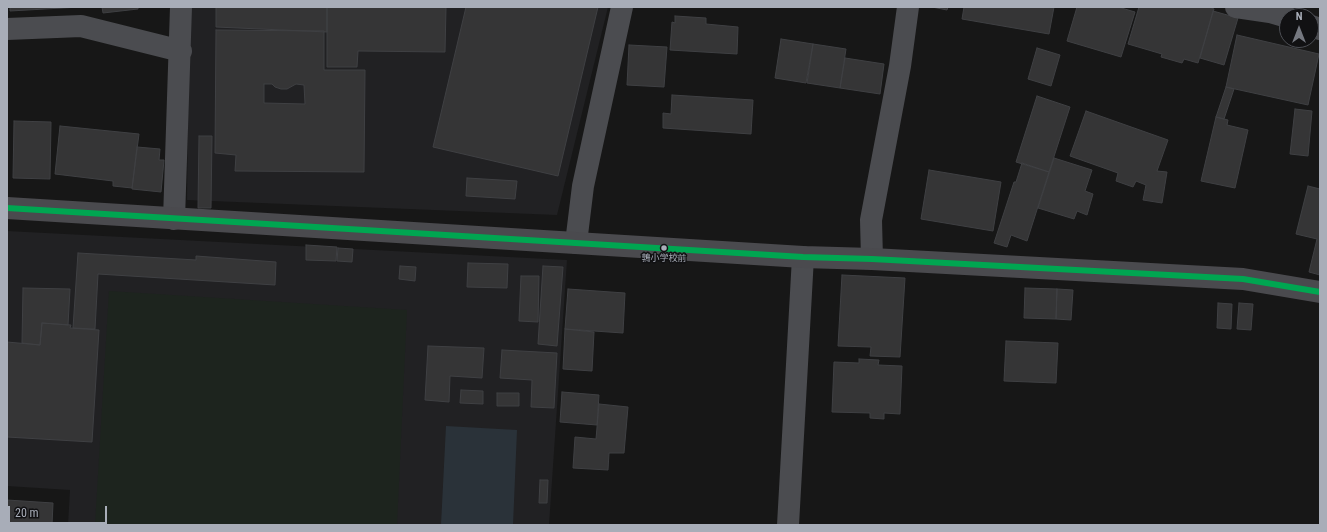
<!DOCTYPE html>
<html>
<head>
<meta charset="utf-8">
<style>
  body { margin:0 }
  #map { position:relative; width:1327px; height:532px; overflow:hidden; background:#171717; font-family:"Roboto Condensed",sans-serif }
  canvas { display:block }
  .frame { position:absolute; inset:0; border:8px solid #a8adb8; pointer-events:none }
  .north { position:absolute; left:1279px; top:8px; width:40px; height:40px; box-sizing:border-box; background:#111113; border:1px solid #4d4f55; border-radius:50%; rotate:0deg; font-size:11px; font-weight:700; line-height:16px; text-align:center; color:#a8adb8 }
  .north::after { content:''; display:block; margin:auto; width:14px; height:18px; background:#757880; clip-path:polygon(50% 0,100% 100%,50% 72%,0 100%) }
  .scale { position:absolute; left:8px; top:506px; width:99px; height:18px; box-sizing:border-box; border:2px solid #a8adb8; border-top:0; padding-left:5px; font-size:12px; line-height:14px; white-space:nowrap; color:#a8adb8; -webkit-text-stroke:3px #111113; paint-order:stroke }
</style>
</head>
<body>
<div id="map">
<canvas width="1327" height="532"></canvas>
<div class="frame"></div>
<div class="north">N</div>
<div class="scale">20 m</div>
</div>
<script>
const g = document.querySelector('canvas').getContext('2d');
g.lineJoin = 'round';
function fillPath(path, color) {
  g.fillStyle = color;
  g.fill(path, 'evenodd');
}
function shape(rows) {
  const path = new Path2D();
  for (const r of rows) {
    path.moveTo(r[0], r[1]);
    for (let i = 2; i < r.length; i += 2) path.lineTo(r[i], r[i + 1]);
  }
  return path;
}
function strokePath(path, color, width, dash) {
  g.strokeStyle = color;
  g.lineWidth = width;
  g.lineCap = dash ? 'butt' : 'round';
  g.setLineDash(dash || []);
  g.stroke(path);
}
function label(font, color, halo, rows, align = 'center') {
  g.font = font + ' "Roboto Condensed","Noto Sans JP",sans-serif';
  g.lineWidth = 3;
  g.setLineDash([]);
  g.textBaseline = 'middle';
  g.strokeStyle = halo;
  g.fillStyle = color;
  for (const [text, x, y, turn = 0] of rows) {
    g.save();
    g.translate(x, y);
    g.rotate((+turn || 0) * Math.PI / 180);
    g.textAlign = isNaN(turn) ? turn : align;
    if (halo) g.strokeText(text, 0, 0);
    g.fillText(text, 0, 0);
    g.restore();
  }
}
fillPath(shape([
  [189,7,608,7,557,215,187,200],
  [7,231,567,260,549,525,68,525,70,490,7,486]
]), '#212123');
fillPath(shape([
  [109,291,407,310,397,525,95,525]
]), '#1d241e');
fillPath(shape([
  [446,426,517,430,513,525,441,525]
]), '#2a3239');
const building = shape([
  [10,7,80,7,10,11,10,7],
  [102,7,138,7,138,9,103,13,102,7],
  [216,7,327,7,327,32,216,27,216,7],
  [327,7,446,7,445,52,358,51,357,67,327,67,327,7],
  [466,7,598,7,558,176,433,147,466,7],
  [932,7,948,7,947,10,932,7],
  [964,7,1054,7,1049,34,962,19,964,7],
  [1077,7,1118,7,1135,12,1121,57,1067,41,1077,7],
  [1139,7,1209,7,1214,9,1198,63,1184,59,1182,63,1161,57,1162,54,1128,44,1139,7],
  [1213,11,1238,18,1224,65,1200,58,1213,11],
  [675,16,706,18,706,24,738,27,737,54,670,50,672,22,675,23,675,16],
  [216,30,324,31,324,70,365,70,364,172,235,171,236,155,215,153,216,30],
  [264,84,272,84,275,87,281,89,287,89,296,84,304,85,305,104,264,103,264,84],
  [1237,35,1319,54,1308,105,1226,87,1237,35],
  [781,39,813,44,806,83,775,78,781,39],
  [813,44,846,49,840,88,807,83,813,44],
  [629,45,667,47,664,87,627,85,629,45],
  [1037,48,1060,55,1051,86,1028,79,1037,48],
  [845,58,884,64,880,94,840,88,845,58],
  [1226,87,1234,89,1224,119,1216,117,1226,87],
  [672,95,753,100,751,134,663,128,663,113,671,114,672,95],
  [1037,96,1070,107,1049,172,1016,162,1037,96],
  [1295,109,1312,111,1308,156,1290,154,1295,109],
  [1086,111,1168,140,1157,171,1167,172,1162,203,1143,200,1146,185,1136,181,1133,187,1116,181,1118,173,1070,156,1086,111],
  [1216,117,1228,120,1227,125,1248,130,1235,188,1201,181,1216,117],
  [14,121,51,122,50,179,13,178,14,121],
  [60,126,139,134,132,188,113,186,113,181,55,174,60,126],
  [199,136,212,136,211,208,198,208,199,136],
  [137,147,160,149,159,160,164,160,161,192,132,189,137,147],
  [1054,158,1092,170,1085,191,1093,194,1087,215,1077,211,1074,219,1038,208,1054,158],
  [1022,163,1049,172,1027,241,1011,235,1007,247,994,243,1014,182,1016,182,1022,163],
  [929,170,1001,182,993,231,921,219,929,170],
  [467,178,517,181,515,199,466,196,467,178],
  [1308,186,1320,189,1320,275,1309,272,1317,239,1296,234,1308,186],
  [306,245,337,247,336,261,306,260,306,245],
  [338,248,353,249,352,262,337,261,338,248],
  [78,253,196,260,196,256,276,262,275,285,98,274,95,329,73,328,78,253],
  [468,263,508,264,507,288,467,287,468,263],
  [400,266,416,267,415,281,399,279,400,266],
  [543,266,563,267,557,346,538,344,543,266],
  [842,275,905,278,900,357,870,356,871,347,838,346,842,275],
  [521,276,539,276,538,322,519,321,521,276],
  [23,288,70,289,68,325,42,323,40,345,22,343,23,288],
  [1025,288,1057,289,1056,319,1024,318,1025,288],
  [568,289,625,293,623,333,565,329,568,289],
  [1057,289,1073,290,1071,320,1056,319,1057,289],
  [1218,303,1232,304,1231,329,1217,328,1218,303],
  [1239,303,1253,304,1251,330,1237,329,1239,303],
  [42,323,71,325,70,328,99,330,92,442,7,437,7,342,40,345,42,323],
  [565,329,594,332,592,371,563,369,565,329],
  [1006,341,1058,343,1056,383,1004,381,1006,341],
  [428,346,484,348,482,378,450,376,449,402,425,400,428,346],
  [502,350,557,353,554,408,531,407,532,380,500,378,502,350],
  [859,359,879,360,878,365,902,366,900,414,884,413,884,419,870,418,870,413,832,412,834,362,859,363,859,359],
  [461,390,483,391,483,404,460,403,461,390],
  [562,392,599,395,597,425,560,422,562,392],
  [497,393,519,393,519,406,497,406,497,393],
  [599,404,628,407,624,453,609,453,608,470,573,468,575,437,596,439,599,404],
  [540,480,548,480,547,503,539,503,540,480],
  [7,500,53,503,52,525,7,525,7,500]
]);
fillPath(building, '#353536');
strokePath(building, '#3f4043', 1);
strokePath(shape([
  [1236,7,1270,12,1287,17],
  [1311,26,1320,29],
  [7,29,81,26,181,51],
  [174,219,181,7],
  [576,243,583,186,622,7],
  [872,259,871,220,900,66,908,7],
  [788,525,803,257]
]), '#4b4c50', 22);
strokePath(shape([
  [7,208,803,257,872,259,1243,279,1320,292]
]), '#4a4a4e', 22);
strokePath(shape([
  [7,208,803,257,872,259,1243,279,1320,292]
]), '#00a651', 6);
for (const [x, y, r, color] of [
  [664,248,3.5,"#a8adb8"]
]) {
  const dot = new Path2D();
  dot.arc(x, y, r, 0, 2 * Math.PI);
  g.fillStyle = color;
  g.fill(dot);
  strokePath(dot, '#111113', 1.5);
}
label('9px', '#a8adb8', '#111113', [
  ["鶉小学校前",664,259]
]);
</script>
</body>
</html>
